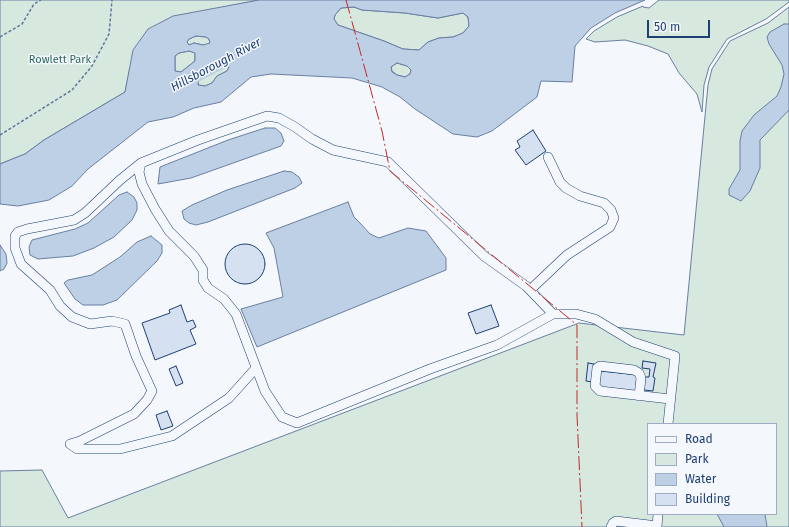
<!DOCTYPE html>
<html>
<head>
<meta charset="utf-8">
<style>
  body { margin:0 }
  #map { position:relative; width:789px; height:527px; overflow:hidden; background:#f4f7fb; font-family:"Fira Sans",sans-serif }
  canvas { display:block }
  .legend { position:absolute; left:647px; top:423px; width:130px; height:92px; box-sizing:border-box; background:#f4f7fb; border:1px solid #9eadc5; margin:0; padding:5px 7px; list-style:none; font-size:12px; color:#1d3f73 }
  .legend li { display:flex; align-items:center; gap:8px; height:20px }
  .legend b { width:20px; border:1px solid #9eadc5 }
  .scale { position:absolute; left:647px; top:20px; width:63px; height:18px; box-sizing:border-box; border:2px solid #1d3f73; border-top:0; padding-left:5px; font-size:12px; line-height:14px; white-space:nowrap; color:#1d3f73; -webkit-text-stroke:3px #f4f7fb; paint-order:stroke }
</style>
</head>
<body>
<div id="map">
<canvas width="789" height="527"></canvas>
<ul class="legend">
<li><b style="height:5px;background:#f4f7fb"></b>Road</li>
<li><b style="height:11px;background:#d7e8df"></b>Park</li>
<li><b style="height:11px;background:#bed0e5"></b>Water</li>
<li><b style="height:11px;background:#d5e0f0"></b>Building</li>
</ul>
<div class="scale">50 m</div>
</div>
<script>
const g = document.querySelector('canvas').getContext('2d');
g.lineJoin = 'round';
function fillPath(path, color) {
  g.fillStyle = color;
  g.fill(path, 'evenodd');
}
function shape(rows) {
  const path = new Path2D();
  for (const r of rows) {
    if (r.length === 3) {
      path.moveTo(r[0] + r[2], r[1]);
      path.arc(r[0], r[1], r[2], 0, 2 * Math.PI);
      continue;
    }
    path.moveTo(r[0], r[1]);
    for (let i = 2; i < r.length; i += 2) path.lineTo(r[i], r[i + 1]);
  }
  return path;
}
function strokePath(path, color, width, dash) {
  g.strokeStyle = color;
  g.lineWidth = width;
  g.lineCap = dash ? 'butt' : 'round';
  g.setLineDash(dash || []);
  g.stroke(path);
}
function label(font, color, halo, rows, align = 'center') {
  g.font = font + ' "Fira Sans",sans-serif';
  g.lineWidth = 3;
  g.setLineDash([]);
  g.textBaseline = 'middle';
  g.strokeStyle = halo;
  g.fillStyle = color;
  for (const [text, x, y, turn = 0] of rows) {
    g.save();
    g.translate(x, y);
    g.rotate((+turn || 0) * Math.PI / 180);
    g.textAlign = isNaN(turn) ? turn : align;
    if (halo) g.strokeText(text, 0, 0);
    g.fillText(text, 0, 0);
    g.restore();
  }
}
const green = shape([
  [0,0,259,0,220,8,130,68,125,92,44,140,25,154,0,164,0,0],
  [659,0,789,0,789,2,766,19,727,39,709,67,704,85,702,112,697,94,679,73,668,54,648,46,625,40,595,42,586,39,594,31,617,17,643,6,643,7,649,8,659,0],
  [354,7,362,10,405,13,438,18,463,13,468,17,469,26,463,33,453,37,439,38,428,42,419,50,403,49,384,41,338,25,334,19,335,15,341,8,354,7],
  [789,7,789,527,0,527,0,471,42,470,68,518,579,323,684,335,708,85,712,69,730,41,768,23,789,7],
  [648,424,776,424,776,514,648,514,648,424],
  [196,36,206,37,209,39,210,44,203,45,194,43,189,45,187,42,189,39,196,36],
  [189,51,195,53,195,61,181,72,175,71,175,56,179,53,189,51],
  [221,62,227,63,229,67,227,71,217,76,212,83,205,86,198,85,199,73,212,63,221,62],
  [397,63,407,66,411,70,410,74,405,77,397,75,392,71,391,67,397,63]
]);
fillPath(green, '#d7e8df');
strokePath(green, '#687fa3', 1);
const water = shape([
  [259,0,645,0,615,13,591,28,575,46,572,82,541,81,537,97,492,131,477,137,453,134,415,109,400,97,382,87,352,78,271,74,251,77,221,102,194,108,173,117,148,122,88,169,72,186,49,200,18,206,0,204,0,164,25,154,44,140,125,92,133,50,148,29,173,16,259,0],
  [354,7,362,10,405,13,438,18,463,13,468,17,469,26,463,33,453,37,439,38,428,42,419,50,403,49,384,41,338,25,334,19,335,15,341,8,354,7],
  [196,36,206,37,209,39,210,43,203,45,194,43,189,45,187,42,189,39,196,36],
  [189,51,195,53,195,61,181,72,175,71,175,56,179,53,189,51],
  [221,62,227,63,229,67,227,71,217,76,212,83,205,86,198,85,199,73,212,63,221,62],
  [397,63,407,66,411,70,410,74,405,77,397,75,392,72,391,67,397,63],
  [784,24,789,24,789,110,760,140,760,168,750,191,741,201,729,195,729,189,740,170,740,141,742,131,754,115,777,96,781,87,784,74,782,65,769,44,767,37,770,32,784,24],
  [265,128,275,128,281,133,284,141,281,146,191,178,158,184,160,167,228,140,265,128],
  [284,171,292,172,299,177,302,183,295,188,208,222,196,225,189,223,184,219,182,211,192,205,227,190,284,171],
  [127,192,134,197,137,203,137,210,132,220,114,237,94,248,73,256,38,259,30,255,29,247,32,240,75,229,88,223,119,195,127,192],
  [348,202,354,217,360,223,370,234,379,238,408,228,426,231,446,258,446,270,257,347,241,309,283,297,274,248,266,233,348,202],
  [151,236,162,245,162,253,157,261,117,300,103,305,83,305,75,299,64,283,68,280,92,275,120,257,137,242,151,236],
  [0,245,6,254,7,263,4,269,0,271,0,245],
  [717,514,765,514,767,527,724,527,717,514]
]);
fillPath(water, '#bed0e5');
strokePath(water, '#687fa3', 1);
strokePath(shape([
  [182,82,239,52]
]), '#bed0e5', 15);
const building = shape([
  [533,130,546,151,526,165,515,150,520,147,517,141,533,130],
  [245,264,20],
  [181,305,187,322,193,320,196,327,190,330,196,344,155,360,142,323,170,313,169,310,181,305],
  [491,305,499,326,476,334,468,313,491,305],
  [643,361,656,363,653,377,655,378,653,391,644,390,645,377,649,377,650,369,642,368,643,361],
  [588,363,594,364,592,382,586,381,588,363],
  [176,366,183,383,176,386,169,369,176,366],
  [600,371,638,375,637,392,598,387,600,371],
  [167,411,173,426,161,430,156,415,167,411]
]);
fillPath(building, '#d5e0f0');
strokePath(building, '#1d3f73', 1);
const minor = shape([
  [141,163,120,180,85,213,74,220,27,229,18,232,15,236,15,248,21,264,50,290,60,306,72,317,90,324,112,321,125,324,136,356,152,391,147,400,134,414,80,441,70,444,77,449,120,449,172,436,229,398,256,368],
  [530,290,567,255,610,227,614,218,611,210,604,203,580,196,566,188,560,182,548,157],
  [553,314,497,345,430,369,297,423,282,417,265,391,236,314,224,299,208,288,203,280,203,270,194,256,169,231,155,209,142,184,139,172,141,163,198,140,267,116,279,118,295,127,312,139,333,150,388,162,484,256,526,286,553,314,576,314,595,319,633,342,675,356,668,424],
  [639,396,641,378,639,373,634,370,600,366,597,368,595,386,600,391,670,399],
  [611,527,613,523,616,521,657,526],
  [657,527,658,514]
]);
strokePath(minor, '#1d3f73', 10);
strokePath(shape([
  [0,37,22,24,34,4,41,0],
  [0,135,72,90,92,66,109,34,112,0]
]), '#5e769c', 1.5, [3, 2]);
strokePath(minor, '#f4f7fb', 9);
strokePath(shape([
  [346,0,382,131,390,171,577,325,577,415,582,527]
]), '#c62828', 1, [14, 3, 2, 3]);
label('11px', '#2c6c60', '#f4f7fb', [
  ["Rowlett Park",60,60]
]);
label('italic 12px', '#1d3f73', '#f4f7fb', [
  ["Hillsborough River",216,65,-28]
]);
</script>
</body>
</html>
